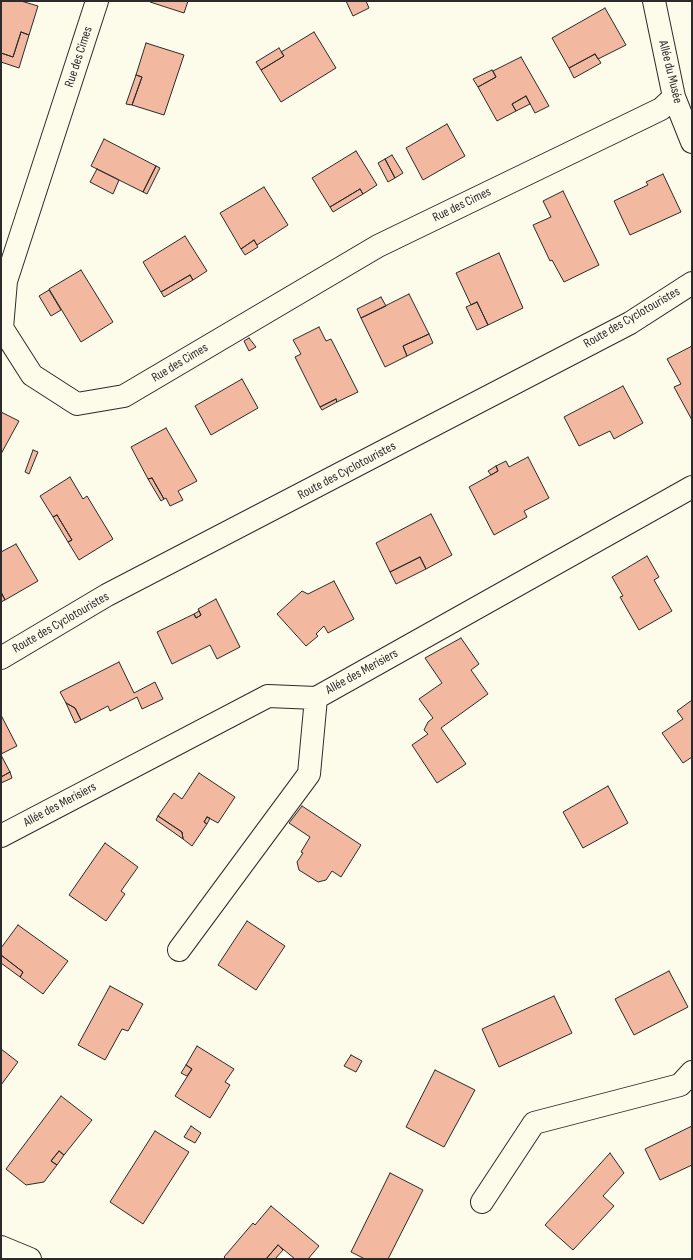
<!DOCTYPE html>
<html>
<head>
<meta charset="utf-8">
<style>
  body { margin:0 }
  #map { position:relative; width:693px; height:1260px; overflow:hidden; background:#fdfbea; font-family:"Sofia Sans Condensed",sans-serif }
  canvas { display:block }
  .frame { position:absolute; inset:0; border:2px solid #2b2b2b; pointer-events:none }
</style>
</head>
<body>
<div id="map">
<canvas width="693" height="1260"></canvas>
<div class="frame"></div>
</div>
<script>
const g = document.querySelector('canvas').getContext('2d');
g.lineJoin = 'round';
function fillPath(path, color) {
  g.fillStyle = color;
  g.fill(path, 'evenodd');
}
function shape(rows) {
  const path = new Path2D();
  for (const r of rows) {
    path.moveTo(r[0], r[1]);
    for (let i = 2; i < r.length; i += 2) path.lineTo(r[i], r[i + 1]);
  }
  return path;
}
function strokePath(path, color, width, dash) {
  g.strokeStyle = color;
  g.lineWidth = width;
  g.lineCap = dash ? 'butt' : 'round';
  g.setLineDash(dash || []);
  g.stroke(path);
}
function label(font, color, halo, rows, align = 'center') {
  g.font = font + ' "Sofia Sans Condensed",sans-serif';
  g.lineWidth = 3;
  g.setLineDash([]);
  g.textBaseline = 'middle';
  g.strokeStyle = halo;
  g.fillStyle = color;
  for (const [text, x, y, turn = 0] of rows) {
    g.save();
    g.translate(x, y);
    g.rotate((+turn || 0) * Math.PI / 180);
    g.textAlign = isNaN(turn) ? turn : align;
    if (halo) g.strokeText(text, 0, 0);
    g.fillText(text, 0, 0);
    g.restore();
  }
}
const building = shape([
  [1,1,21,1,38,6,29,35,21,32,13,57,1,53,1,1],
  [150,1,188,1,184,13,150,2,150,1],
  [346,1,366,1,369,8,353,16,346,1],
  [605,8,626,45,598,59,595,54,569,68,552,38,605,8],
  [21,32,29,35,19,68,1,62,1,53,13,57,21,32],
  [314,32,336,68,281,102,261,70,284,56,281,52,314,32],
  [146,43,184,55,164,115,132,105,142,77,136,75,146,43],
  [279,48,284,56,261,70,256,62,279,48],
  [595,54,601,63,574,78,569,68,595,54],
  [521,57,549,106,535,113,526,96,512,104,516,111,497,121,478,87,496,77,493,71,521,57],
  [492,70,496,77,478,87,473,79,492,70],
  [136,75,142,77,132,105,126,104,136,75],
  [526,96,530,104,516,111,512,104,526,96],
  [447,124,465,156,423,180,406,148,447,124],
  [104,139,156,166,143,192,91,166,104,139],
  [356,151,377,185,363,194,360,189,330,207,312,178,356,151],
  [392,155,403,173,395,178,385,159,392,155],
  [385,159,395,178,388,182,378,163,385,159],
  [156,166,160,168,147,194,143,192,156,166],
  [97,169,119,180,113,194,90,182,97,169],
  [663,174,681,212,630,235,614,201,648,185,646,182,663,174],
  [264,187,288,225,257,245,254,240,241,249,220,213,264,187],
  [360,189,363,194,333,212,330,207,360,189],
  [563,191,599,265,564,282,552,260,550,261,533,225,551,217,543,201,563,191],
  [185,236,207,271,193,280,190,275,161,292,143,262,185,236],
  [254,240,258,247,245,255,241,249,254,240],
  [499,253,523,308,488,325,477,302,471,305,456,273,499,253],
  [81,270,113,322,81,342,49,289,81,270],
  [190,275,193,280,164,297,161,292,190,275],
  [49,290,61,310,51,316,39,296,49,290],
  [409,294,429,334,403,346,407,356,385,367,361,318,409,294],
  [381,297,386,306,361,318,357,309,381,297],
  [477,302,488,325,477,330,466,307,477,302],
  [319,327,326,341,331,339,358,392,337,402,336,399,320,407,295,357,301,354,293,340,319,327],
  [429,334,433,343,407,356,403,346,429,334],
  [249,338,256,347,249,351,244,341,249,338],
  [692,346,692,420,674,387,681,384,667,359,692,346],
  [242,379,258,408,211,435,195,406,242,379],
  [623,386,643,423,614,439,610,431,579,446,564,417,623,386],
  [336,399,337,402,322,410,320,407,336,399],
  [1,412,19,421,1,454,1,412],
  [166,428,197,481,178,491,183,500,170,506,166,498,164,499,152,478,148,479,131,447,166,428],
  [33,450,38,452,29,474,25,472,33,450],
  [528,457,549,498,524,511,527,517,494,535,469,487,498,471,496,466,506,461,509,467,528,457],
  [496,466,498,471,491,475,488,471,496,466],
  [70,477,83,499,87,496,113,539,79,560,68,542,72,540,57,515,53,517,40,496,70,477],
  [152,478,164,499,161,501,148,479,152,478],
  [431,514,452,555,426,569,420,557,390,572,376,543,431,514],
  [57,515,72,540,68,542,53,517,57,515],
  [16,544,38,581,5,600,1,592,1,552,16,544],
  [647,556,659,577,654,580,672,611,639,630,620,597,623,596,612,577,647,556],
  [420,557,426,569,396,584,390,572,420,557],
  [334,581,354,619,328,633,324,626,316,634,318,636,306,646,277,614,302,591,308,594,334,581],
  [1,592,5,600,1,602,1,592],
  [216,599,240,647,217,659,210,645,172,664,157,632,194,614,196,618,201,615,198,609,216,599],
  [199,611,201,615,196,618,194,614,199,611],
  [461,638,479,664,471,670,488,694,441,728,466,764,437,783,412,745,428,734,424,730,428,722,433,718,419,699,442,683,425,658,461,638],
  [119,662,134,693,155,682,163,699,142,709,137,697,110,711,108,706,81,720,75,708,66,703,60,692,119,662],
  [692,700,692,757,683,763,662,733,683,719,677,711,692,700],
  [66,703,75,708,81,720,75,723,66,703],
  [1,715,17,746,1,754,1,715],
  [1,755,10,772,1,777,1,755],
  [10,772,12,778,1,783,1,777,10,772],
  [199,773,235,797,218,823,207,817,204,822,207,824,192,846,183,839,182,832,158,816,174,793,182,799,199,773],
  [608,786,628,823,583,848,563,812,608,786],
  [302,806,361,845,341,877,332,871,326,880,318,882,299,870,297,862,303,853,301,852,310,837,289,823,302,806],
  [158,816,182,832,183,839,156,820,158,816],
  [207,817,210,818,207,824,204,822,207,817],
  [105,843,138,867,121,891,125,894,106,921,69,895,105,843],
  [247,921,285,946,256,990,218,965,247,921],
  [18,925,68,961,43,994,20,977,23,972,1,955,1,948,18,925],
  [1,955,23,972,20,977,1,963,1,955],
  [669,971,688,1007,634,1035,615,999,669,971],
  [110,986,143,1004,128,1031,122,1029,105,1060,78,1045,110,986],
  [554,996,572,1033,499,1067,482,1029,554,996],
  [197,1046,234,1069,225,1082,230,1085,210,1118,175,1096,192,1069,186,1065,197,1046],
  [1,1049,18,1062,1,1085,1,1049],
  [351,1055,362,1061,356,1072,344,1066,351,1055],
  [186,1065,192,1069,187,1076,181,1073,186,1065],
  [435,1070,475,1090,444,1147,406,1127,435,1070],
  [61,1096,92,1120,64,1155,59,1151,51,1161,57,1165,44,1182,26,1185,6,1169,61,1096],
  [191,1126,201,1133,195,1143,184,1137,191,1126],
  [692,1126,692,1165,660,1180,645,1149,692,1126],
  [155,1131,189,1152,143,1224,110,1202,155,1131],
  [59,1151,64,1155,57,1165,51,1161,59,1151],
  [610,1153,624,1173,603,1196,614,1206,573,1250,545,1225,610,1153],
  [390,1173,423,1190,388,1259,365,1259,351,1252,390,1173],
  [271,1206,319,1246,308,1259,295,1259,278,1245,266,1259,226,1259,224,1257,253,1223,255,1225,271,1206],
  [278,1245,283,1250,275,1259,266,1259,278,1245]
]);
fillPath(building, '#f2b8a0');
strokePath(building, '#2b2b2b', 1);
const minor = shape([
  [97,1,6,281,2,328,32,375,77,404,124,396,378,246,661,109,674,97],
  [654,1,674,97,692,142],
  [1,658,107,595,630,323,692,283],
  [1,836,268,696,316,698,692,487],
  [179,950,309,774,316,698],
  [482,1202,534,1123,680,1085,692,1072],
  [1,1247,30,1259]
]);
strokePath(minor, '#2b2b2b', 24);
strokePath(minor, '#fdfbea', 22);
label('13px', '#2b2b2b', '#fdfbea', [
  ["Rue des Cimes",79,57,-72],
  ["Allée du Musée",670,72,76],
  ["Rue des Cimes",462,205,-26],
  ["Route des Cyclotouristes",632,318,-30],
  ["Rue des Cimes",180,363,-31],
  ["Route des Cyclotouristes",347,471,-28],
  ["Route des Cyclotouristes",61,623,-30],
  ["Allée des Merisiers",362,672,-29],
  ["Allée des Merisiers",60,805,-28]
]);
</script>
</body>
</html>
